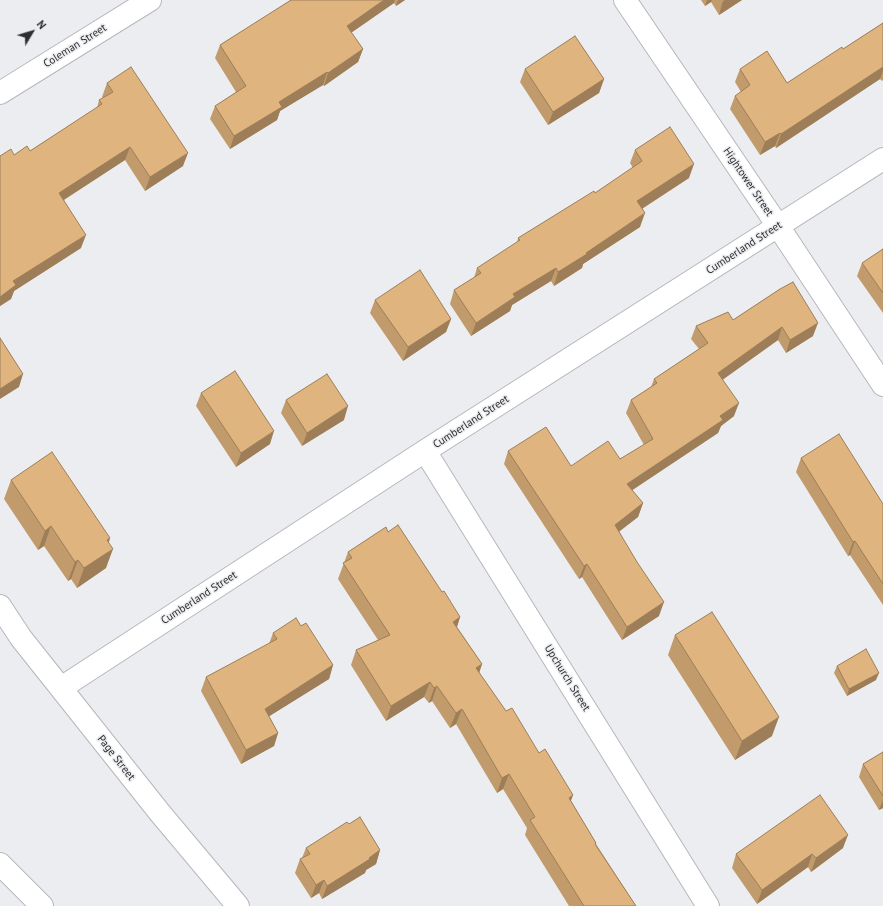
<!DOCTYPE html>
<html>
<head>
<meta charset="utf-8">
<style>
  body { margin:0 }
  #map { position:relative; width:883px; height:906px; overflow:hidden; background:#ecedf1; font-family:"PT Sans",sans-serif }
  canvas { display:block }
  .north { position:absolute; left:12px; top:12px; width:40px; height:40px; -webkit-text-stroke:3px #ecedf1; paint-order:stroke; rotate:52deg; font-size:11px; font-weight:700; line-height:16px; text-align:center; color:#2e2e2f }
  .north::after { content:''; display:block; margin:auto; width:14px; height:18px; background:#2e2e2f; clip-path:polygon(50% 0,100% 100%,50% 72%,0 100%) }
</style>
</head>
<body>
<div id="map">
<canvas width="883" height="906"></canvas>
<div class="north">N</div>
</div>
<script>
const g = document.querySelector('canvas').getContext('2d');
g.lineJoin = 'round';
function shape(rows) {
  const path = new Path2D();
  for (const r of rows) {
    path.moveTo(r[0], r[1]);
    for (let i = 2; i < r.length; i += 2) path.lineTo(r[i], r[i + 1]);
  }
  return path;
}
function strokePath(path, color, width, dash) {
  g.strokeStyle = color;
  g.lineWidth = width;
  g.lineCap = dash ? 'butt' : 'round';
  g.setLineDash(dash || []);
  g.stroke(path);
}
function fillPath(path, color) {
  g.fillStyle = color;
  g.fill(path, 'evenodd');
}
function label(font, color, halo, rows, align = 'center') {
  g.font = font + ' "PT Sans",sans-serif';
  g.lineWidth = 3;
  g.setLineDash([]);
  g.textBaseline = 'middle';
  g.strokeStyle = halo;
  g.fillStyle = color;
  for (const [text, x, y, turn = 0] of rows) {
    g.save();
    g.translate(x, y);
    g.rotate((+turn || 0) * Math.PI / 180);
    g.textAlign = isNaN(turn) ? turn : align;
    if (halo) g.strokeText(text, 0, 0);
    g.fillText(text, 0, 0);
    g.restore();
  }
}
const minor = shape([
  [625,0,778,226,883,385],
  [0,93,150,0],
  [425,451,708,906],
  [0,606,21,638,160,813,238,906],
  [61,688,425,451,883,159]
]);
const major = shape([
  [0,864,42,906]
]);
strokePath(minor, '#b6b7bb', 24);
strokePath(major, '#b6b7bb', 24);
strokePath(minor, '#fff', 22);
strokePath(major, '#fff', 22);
fillPath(shape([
  [290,0,405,0,396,6,394,3,351,33,363,49,358,62,324,86,323,85,280,111,277,120,230,149,210,119,215,106,236,92,215,58,220,45,289,2],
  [701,0,742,0,719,15,711,2,705,6],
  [883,23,883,80,882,81,880,79,776,148,775,146,760,155,730,109,735,96,741,92,735,82,740,69,787,83,843,49],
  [525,69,604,79,599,93,548,125,520,82],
  [107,83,183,166,145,191,125,160,64,200,81,248,14,291,11,299,0,306,0,156,14,155,30,151,97,108,99,100,103,98,102,97],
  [635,150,689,178,642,209,640,227,583,264,582,268,554,286,551,281,512,305,510,311,471,336,450,304,454,290,474,278,477,268,517,243,518,238,595,193,633,168,630,163],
  [883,249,883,313,857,276,862,263],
  [780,289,813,336,786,353,778,340,723,379,734,416,721,426,718,433,632,490,643,503,638,517,619,531,659,616,622,640,582,577,579,579,504,464,508,451,571,466,620,459,644,445,626,413,631,400,651,387,654,379,699,349,691,339,696,326,733,320],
  [375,300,451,319,446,332,403,361,370,313],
  [201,393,270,444,236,467,196,406],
  [286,400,344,420,302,446,281,413],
  [801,458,883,504,883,605,850,555,848,556,796,472],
  [11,480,110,538,109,542,106,568,77,588,71,579,68,581,44,546,38,550,4,499],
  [388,532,442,592,460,617,457,627,482,664,479,673,506,711,573,795,571,801,596,843,596,844,636,906,569,906,525,835,527,828,503,789,497,793,456,724,450,728,432,701,429,703,424,697,386,721,351,665,356,650,378,640,338,579,348,552],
  [301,626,333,665,329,679,269,716,278,733,274,746,241,764,201,691,206,677,269,644,273,633],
  [675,635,772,736,735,760,668,655],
  [837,666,876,680,847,696,834,673],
  [883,752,883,808,879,810,859,777,863,764],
  [349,824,380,850,376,864,366,870,365,873,322,899,319,893,311,898,295,873,300,859,302,858,306,848],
  [843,848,811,872,808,867,757,904,732,868,736,854]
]), '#c19b6c');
fillPath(shape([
  [384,0,395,0,394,3,342,39,347,26],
  [398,0,405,0,396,6],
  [707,0,712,0,711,2,705,6],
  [725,0,742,0,719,15,723,1],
  [363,49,358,62,324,86,328,73],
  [883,67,883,71,880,79,776,148,781,134],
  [327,72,323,85,280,111,277,120,230,149,234,136,279,102],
  [604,79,599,93,548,125,553,112],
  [780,133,775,146,760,155,765,142],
  [130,147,125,160,54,206,59,193],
  [188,153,183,166,145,191,150,177],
  [694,164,689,178,632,215,637,201],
  [645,213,640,227,583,264,582,268,554,286,558,272,586,253],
  [86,235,81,248,14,291,11,299,0,306,0,297,13,281],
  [556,268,551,281,512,305,510,311,471,336,476,323,513,294],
  [451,319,446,332,403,361,408,347],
  [818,323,813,336,786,353,790,340],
  [782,327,778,340,714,386,718,373],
  [23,374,19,387,0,399,0,389],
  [739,403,734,416,721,426,718,433,622,497,627,484,720,416],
  [348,406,344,420,302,446,307,433],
  [274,431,270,444,236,467,241,453],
  [643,503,638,517,611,538,615,525],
  [51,526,44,546,38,550,45,531],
  [110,538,104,555,113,549,106,568,77,588,84,568,107,540],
  [855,541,850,555,848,556,853,542],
  [78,560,71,579,68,581,75,562],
  [587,564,582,577,579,579,584,566],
  [664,602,659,616,622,640,627,627],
  [460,617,455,633,453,622],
  [482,664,477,679,476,668],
  [333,665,329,679,260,722,265,709],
  [879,673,876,680,847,696,849,689],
  [430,682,424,697,386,721,391,706],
  [437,686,432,701,429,703,434,688],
  [462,709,456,724,450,728,456,713],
  [779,717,772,736,735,760,742,741],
  [278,733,274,746,241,764,246,750],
  [509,774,503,789,497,793,502,778],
  [573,795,567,810,569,798],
  [883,800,883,808,879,810],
  [848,835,843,848,811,872,816,858],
  [380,850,376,864,366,870,365,873,322,899,327,886],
  [812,854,808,867,757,904,762,890],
  [324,880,319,893,311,898,316,885]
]), '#9d7e58');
const building = shape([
  [291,0,384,0,347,26,363,49,328,73,327,72,279,102,282,107,234,136,215,106,246,86,220,45,291,0],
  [883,23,883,67,781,134,780,133,765,142,735,96,750,85,740,69,767,51,787,83,842,47,843,49,883,23],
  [575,36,604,79,553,112,525,69,575,36],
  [131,67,188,153,150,177,130,147,59,193,86,235,13,281,16,285,0,297,0,156,11,149,14,155,27,146,30,151,102,104,99,100,113,92,107,83,131,67],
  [670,127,694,164,637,201,645,213,586,253,587,254,558,272,556,268,513,294,515,297,476,323,454,290,481,273,477,268,520,240,518,238,594,191,595,193,642,161,635,150,670,127],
  [883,249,883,293,862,263,883,249],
  [420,270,451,319,408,347,375,300,420,270],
  [793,282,818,323,790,340,782,327,718,373,739,403,720,416,723,420,627,484,643,503,615,525,637,562,664,602,627,627,587,564,584,566,508,451,546,427,571,466,608,441,620,459,653,439,631,400,657,383,654,379,708,343,696,326,728,312,733,320,780,289,793,282],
  [0,338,23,374,0,389,0,338],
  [235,371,274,431,241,453,201,393,235,371],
  [327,374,348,406,307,433,286,400,327,374],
  [839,434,883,504,883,584,855,541,853,542,801,458,839,434],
  [52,452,110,538,107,540,113,549,84,568,78,560,75,562,51,526,45,531,11,480,52,452],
  [398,525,442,592,444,591,460,617,453,622,482,664,476,668,506,711,512,708,539,753,545,749,573,795,569,798,596,843,595,844,636,906,584,906,530,820,535,817,509,774,502,778,462,709,456,713,437,686,434,688,430,682,391,706,356,650,390,635,343,563,352,558,348,552,386,527,388,532,398,525],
  [712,612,779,717,742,741,675,635,712,612],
  [296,618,301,626,306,623,333,665,265,709,278,733,246,750,206,677,277,639,273,633,296,618],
  [866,649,879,673,849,689,837,666,866,649],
  [883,752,883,796,863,764,883,752],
  [820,795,848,835,816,858,812,854,762,890,736,854,820,795],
  [360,817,380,850,369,858,370,859,327,886,324,880,316,885,300,859,310,854,306,848,347,822,349,824,360,817]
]);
fillPath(building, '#e0b47e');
strokePath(building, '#9d7e58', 1);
label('11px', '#2e2e2f', '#ecedf1', [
  ["Coleman Street",75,46,-32],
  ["Hightower Street",748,182,56],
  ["Cumberland Street",744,248,-33],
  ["Cumberland Street",471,422,-33],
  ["Cumberland Street",199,598,-33],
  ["Upchurch Street",567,678,58],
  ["Page Street",116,758,52]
]);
</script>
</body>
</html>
